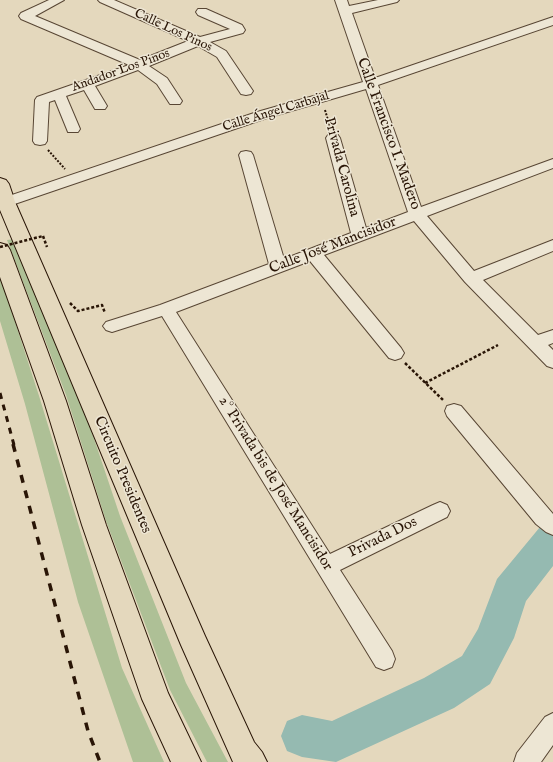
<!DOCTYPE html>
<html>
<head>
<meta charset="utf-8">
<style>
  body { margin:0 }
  canvas { display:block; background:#e4d8bd }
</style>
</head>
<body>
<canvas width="553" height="762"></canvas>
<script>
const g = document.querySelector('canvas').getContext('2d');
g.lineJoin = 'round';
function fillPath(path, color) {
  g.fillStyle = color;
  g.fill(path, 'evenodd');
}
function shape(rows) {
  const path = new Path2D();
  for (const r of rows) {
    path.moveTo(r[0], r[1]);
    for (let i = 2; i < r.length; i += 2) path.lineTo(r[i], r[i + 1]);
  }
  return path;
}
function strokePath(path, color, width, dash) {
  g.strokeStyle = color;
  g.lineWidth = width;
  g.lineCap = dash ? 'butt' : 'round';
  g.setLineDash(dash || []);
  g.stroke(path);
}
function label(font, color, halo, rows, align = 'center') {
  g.font = font + ' "IM FELL English",serif';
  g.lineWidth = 3;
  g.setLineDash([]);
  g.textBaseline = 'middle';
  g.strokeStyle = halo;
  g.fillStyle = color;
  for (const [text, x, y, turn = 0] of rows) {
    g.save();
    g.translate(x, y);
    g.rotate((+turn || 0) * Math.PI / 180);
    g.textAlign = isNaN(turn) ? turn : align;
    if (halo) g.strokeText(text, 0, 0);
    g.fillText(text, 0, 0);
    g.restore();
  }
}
fillPath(shape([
  [14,239,78,391,120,516,186,683,228,762,207,762,170,690,106,521,66,395,7,240],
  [0,275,40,399,122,668,164,762,133,762,78,602,25,404,0,321]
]), '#aec096');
fillPath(shape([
  [553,522,553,566,526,601,514,638,490,684,454,708,336,762,302,757,287,751,281,736,287,721,302,715,332,721,424,678,462,656,478,629,497,579,540,527,553,522]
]), '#95bab1');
const minor = shape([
  [49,0,64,0,35,16,140,60,188,41,100,2,98,0,114,0,200,37,230,29,198,15,196,12,198,9,206,9,242,25,245,30,243,33,210,42,226,51,253,91,251,94,246,95,241,94,217,57,198,46,149,66,167,78,182,101,180,104,170,104,157,84,138,70,95,86,107,106,105,109,95,109,84,90,66,96,80,129,78,132,68,132,55,100,49,102,47,141,45,144,40,145,35,144,33,141,35,100,37,97,129,65,21,19,19,16,21,13,49,0],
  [335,0,347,0,349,6,378,0,399,0,397,2,352,13,375,78,553,17,553,25,378,85,421,207,553,159,553,168,427,216,474,271,553,240,553,251,483,280,538,335,553,330,553,343,548,345,553,350,553,368,547,366,465,282,414,221,324,255,401,348,404,353,401,358,395,360,389,358,310,261,176,312,330,554,433,505,440,502,447,505,450,511,447,517,340,570,392,651,395,659,392,667,384,670,376,667,162,316,112,332,106,330,103,326,106,322,160,305,269,264,239,155,241,152,246,151,251,152,253,155,284,259,351,233,326,138,328,135,333,134,338,135,340,138,366,228,408,212,366,89,267,118,0,209,0,199,257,112,363,82,335,0],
  [454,404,461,406,553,514,553,535,546,532,536,524,447,416,445,411,447,406,454,404],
  [553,713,553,745,541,762,514,762,517,753,545,717,553,713]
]);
const primary = shape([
  [0,178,6,180,9,184,15,202,205,636,254,742,262,752,267,762,233,762,181,645,0,210,0,178],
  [0,243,7,245,10,250,66,401,106,525,168,693,201,762,171,762,142,699,82,525,44,401,0,277,0,243]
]);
strokePath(minor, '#584634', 2);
strokePath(primary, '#291506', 2);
strokePath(shape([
  [325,110,330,127],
  [48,150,65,169]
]), '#291506', 2, [2, 1.5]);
strokePath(shape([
  [43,236,47,247],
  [70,303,78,311,102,305,105,313],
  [405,363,443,400],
  [425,383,498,345]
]), '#291506', 2.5, [3, 2]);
fillPath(minor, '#ede6d4');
fillPath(primary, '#e4d8bd');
strokePath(shape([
  [0,393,14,445]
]), '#291506', 3, [6, 6]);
strokePath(shape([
  [13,444,88,731,100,762]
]), '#291506', 3.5, [8, 8]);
strokePath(shape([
  [0,247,43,236]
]), '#291506', 2.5, [3, 2]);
label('13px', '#291506', '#ede6d4', [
  ["Calle Los Pinos",173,31,25],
  ["Andador Los Pinos",121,71,-20],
  ["Calle Ángel Carbajal",276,112,-17]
]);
label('15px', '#291506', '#ede6d4', [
  ["Calle Francisco I. Madero",388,134,70],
  ["Privada Carolina",341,167,75],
  ["Calle José Mancisidor",333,246,-21],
  ["Circuito Presidentes",122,475,67],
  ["2° Privada bis de José Mancisidor",275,484,58],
  ["Privada Dos",383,538,-26]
]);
</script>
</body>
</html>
